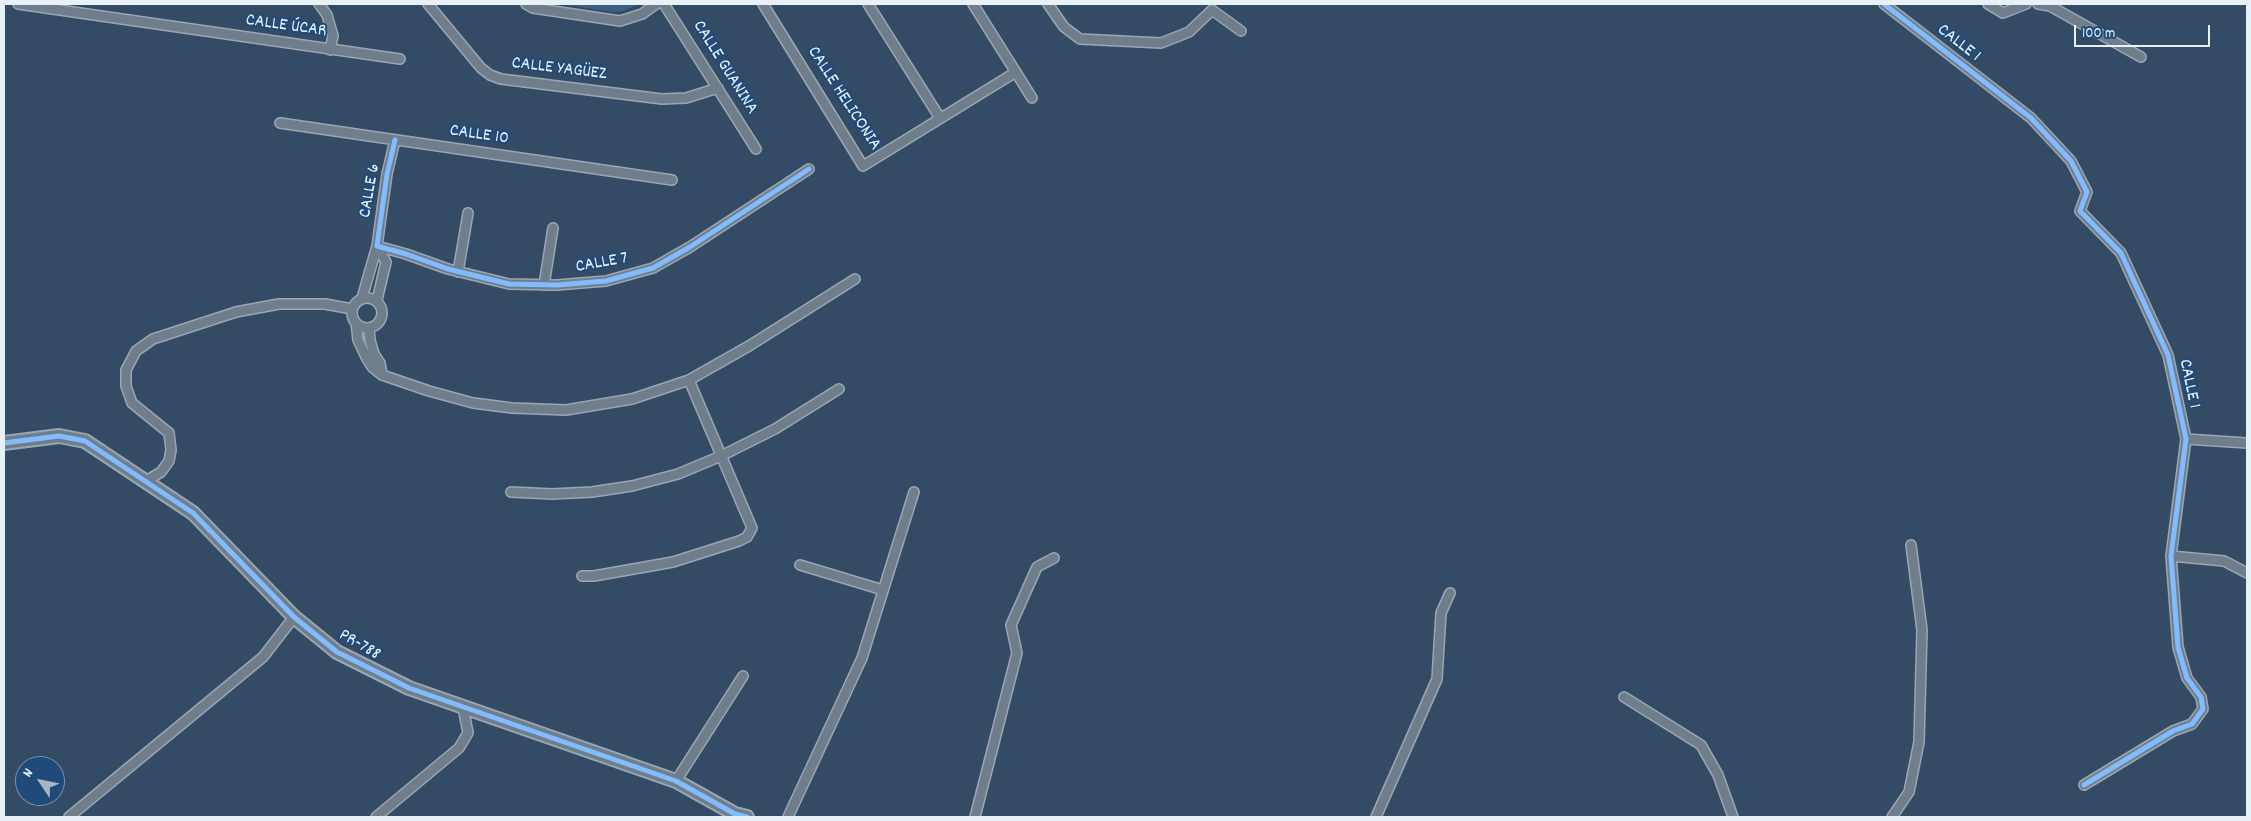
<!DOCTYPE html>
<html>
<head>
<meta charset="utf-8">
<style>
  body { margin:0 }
  #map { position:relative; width:2251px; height:821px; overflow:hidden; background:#344b65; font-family:Dekko,sans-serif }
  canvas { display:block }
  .frame { position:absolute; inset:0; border:5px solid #e8f1f8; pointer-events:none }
  .north { position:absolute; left:15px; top:756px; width:50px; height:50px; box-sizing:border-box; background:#1f4a7a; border:1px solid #6f8dac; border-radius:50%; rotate:304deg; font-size:14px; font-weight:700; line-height:20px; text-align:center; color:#e8f1f8 }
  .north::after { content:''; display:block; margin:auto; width:18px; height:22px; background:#a9b7c5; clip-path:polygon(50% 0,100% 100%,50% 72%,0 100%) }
  .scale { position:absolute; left:2074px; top:25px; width:136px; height:22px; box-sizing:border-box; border:2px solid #e8f1f8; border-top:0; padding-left:6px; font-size:15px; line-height:18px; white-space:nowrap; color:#e8f1f8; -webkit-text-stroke:4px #1f4a7a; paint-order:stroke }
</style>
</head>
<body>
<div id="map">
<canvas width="2251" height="821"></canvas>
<div class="frame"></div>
<div class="north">N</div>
<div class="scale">100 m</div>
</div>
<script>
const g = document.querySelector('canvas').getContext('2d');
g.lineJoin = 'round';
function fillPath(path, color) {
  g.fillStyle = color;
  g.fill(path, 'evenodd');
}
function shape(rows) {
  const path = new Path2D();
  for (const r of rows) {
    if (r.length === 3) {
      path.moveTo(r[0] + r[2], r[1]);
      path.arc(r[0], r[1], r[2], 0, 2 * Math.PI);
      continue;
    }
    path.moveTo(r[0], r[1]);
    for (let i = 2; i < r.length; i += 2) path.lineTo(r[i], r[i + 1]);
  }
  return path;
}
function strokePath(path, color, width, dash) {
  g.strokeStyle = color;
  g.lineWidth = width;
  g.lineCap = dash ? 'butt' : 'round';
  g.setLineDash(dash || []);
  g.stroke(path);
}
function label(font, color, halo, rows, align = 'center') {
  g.font = font + ' Dekko,sans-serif';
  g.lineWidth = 4;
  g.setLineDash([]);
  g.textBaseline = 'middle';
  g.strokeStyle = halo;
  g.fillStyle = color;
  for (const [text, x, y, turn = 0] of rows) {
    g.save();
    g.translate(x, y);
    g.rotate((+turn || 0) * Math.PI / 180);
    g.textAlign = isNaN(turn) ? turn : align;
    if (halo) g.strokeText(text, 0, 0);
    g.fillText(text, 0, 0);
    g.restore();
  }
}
fillPath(shape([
  [560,4,639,4,623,11,613,12]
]), '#3b5f87');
const street = shape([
  [18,4,400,59],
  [319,4,327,15,333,36,330,50],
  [428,4,481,68,490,75,501,79,662,99,686,98,718,88],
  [526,4,533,8,620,21,642,14,656,4],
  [664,4,756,149],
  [763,4,863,166,1016,72],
  [868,4,940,118],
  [973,4,1032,98],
  [1048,4,1064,27,1080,39,1161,43,1189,32,1212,10,1241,31],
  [1884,4,2031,118,2071,161,2087,192,2080,211,2121,253,2168,355,2186,439,2171,556,2178,647,2187,678,2201,697,2203,709,2192,724,2173,731,2084,785],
  [1988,4,2003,13,2026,4],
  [2038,4,2050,6,2141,57],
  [280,123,672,180],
  [395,140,387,174,377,246,406,254,448,269,509,284,557,285,606,281,653,268,690,247,809,169],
  [458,272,468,213],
  [544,285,553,228],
  [367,313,15],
  [362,298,377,246,386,262,377,300],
  [356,323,358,340,366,357,372,367,382,375,380,363,374,354,370,340,369,328],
  [382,375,429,391,473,403,512,408,566,410,632,399,689,380,749,346,855,279],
  [2186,439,2247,443],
  [146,481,161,472,169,461,171,450,169,433,132,403,126,386,126,370,136,351,153,339,236,312,279,304,325,304,352,309],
  [511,492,552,494,592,492,632,486,678,474,721,456,775,429,839,389],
  [2171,556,2224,561,2247,573],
  [800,565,883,590],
  [582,576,594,576,673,562,739,541,747,537,752,528,689,380],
  [1624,697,1701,745,1718,775,1733,817],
  [676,781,743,676],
  [69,817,263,657,294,617],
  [376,817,459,748,468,733,463,707],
  [788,817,862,658,914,492],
  [975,817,1017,653,1011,625,1037,567,1054,558],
  [1376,817,1437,679,1441,613,1450,593],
  [1892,817,1909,792,1919,742,1922,630,1911,545]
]);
const secondary = shape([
  [4,443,59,436,85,441,193,513,294,617,337,652,409,688,676,781,735,814,747,817]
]);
strokePath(street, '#9aa6b3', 12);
strokePath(secondary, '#9aa6b3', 16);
strokePath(street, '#707e8c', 9);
strokePath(secondary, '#707e8c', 12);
strokePath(shape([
  [1884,4,2031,118,2071,161,2087,192,2080,211,2121,253,2168,355,2186,439,2171,556,2178,647,2187,678,2201,697,2203,709,2192,724,2173,731,2084,785],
  [395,140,387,174,377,246,406,254,448,269,509,284,557,285,606,281,653,268,690,247,809,169],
  [4,443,59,436,85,441,193,513,294,617,337,652,409,688,676,781,735,814,747,817]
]), '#80bcff', 5);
label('18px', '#e8f1f8', '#1f4a7a', [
  ["CALLE ÚCAR",286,27,8],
  ["CALLE 1",1958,44,38],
  ["CALLE GUANINA",724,68,58],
  ["CALLE YAGÜEZ",559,70,7],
  ["CALLE HELICONIA",843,99,57],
  ["CALLE 10",479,136,8],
  ["CALLE 6",371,191,-80],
  ["CALLE 7",602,264,-10],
  ["CALLE 1",2188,384,78],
  ["PR-788",359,646,30]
]);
</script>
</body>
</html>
